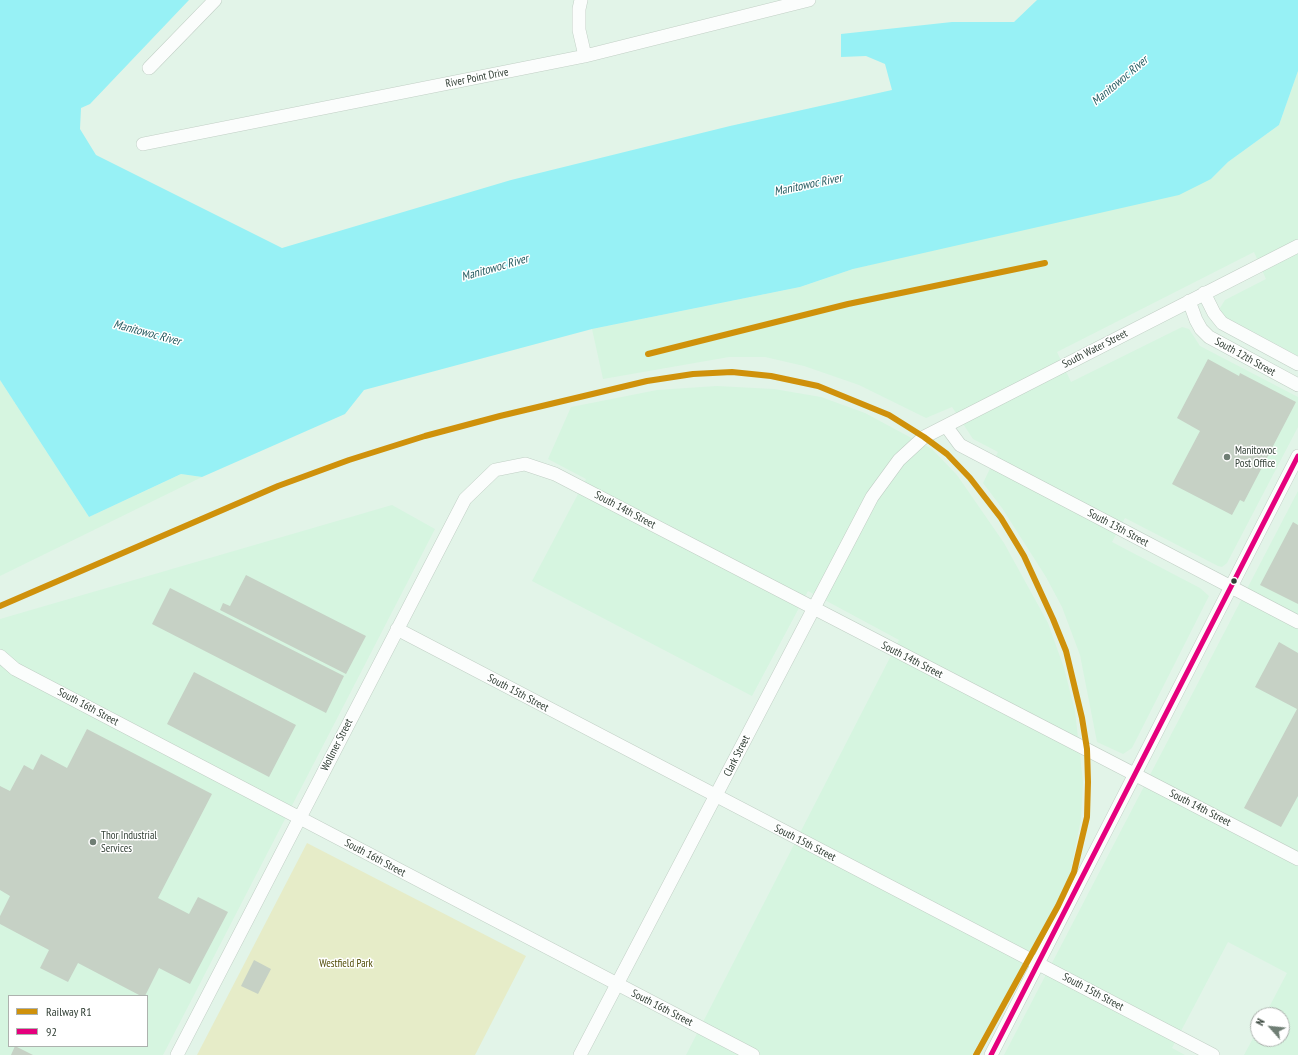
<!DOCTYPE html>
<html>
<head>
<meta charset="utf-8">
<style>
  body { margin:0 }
  #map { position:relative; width:1298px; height:1055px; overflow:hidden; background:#e2f4e8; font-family:"PT Sans Narrow",sans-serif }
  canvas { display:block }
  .legend { position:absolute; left:8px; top:995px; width:140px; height:52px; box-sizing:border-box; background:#fff; border:1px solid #adb2ae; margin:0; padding:5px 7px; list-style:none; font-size:12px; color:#313f35 }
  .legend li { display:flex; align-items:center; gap:8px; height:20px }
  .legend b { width:20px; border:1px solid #adb2ae }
  .north { position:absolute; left:1250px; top:1007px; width:40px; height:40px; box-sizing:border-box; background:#fff; border:1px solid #adb2ae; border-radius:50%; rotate:297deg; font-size:11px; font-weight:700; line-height:16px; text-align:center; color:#313f35 }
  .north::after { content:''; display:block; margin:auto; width:14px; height:18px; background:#6f7e74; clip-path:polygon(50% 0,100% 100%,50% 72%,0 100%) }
</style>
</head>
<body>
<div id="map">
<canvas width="1298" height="1055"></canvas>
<ul class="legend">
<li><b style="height:5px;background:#cf910b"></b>Railway R1</li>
<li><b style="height:5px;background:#e5007d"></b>92</li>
</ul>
<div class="north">N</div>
</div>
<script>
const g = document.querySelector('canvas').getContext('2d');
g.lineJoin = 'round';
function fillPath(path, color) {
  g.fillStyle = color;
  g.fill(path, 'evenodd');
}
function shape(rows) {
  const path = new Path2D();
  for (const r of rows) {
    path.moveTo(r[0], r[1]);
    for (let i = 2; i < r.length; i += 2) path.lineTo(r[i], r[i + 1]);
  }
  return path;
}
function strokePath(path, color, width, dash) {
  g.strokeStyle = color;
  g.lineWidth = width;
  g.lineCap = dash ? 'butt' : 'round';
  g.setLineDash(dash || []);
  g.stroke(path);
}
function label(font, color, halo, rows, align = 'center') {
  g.font = font + ' "PT Sans Narrow",sans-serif';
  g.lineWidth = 3;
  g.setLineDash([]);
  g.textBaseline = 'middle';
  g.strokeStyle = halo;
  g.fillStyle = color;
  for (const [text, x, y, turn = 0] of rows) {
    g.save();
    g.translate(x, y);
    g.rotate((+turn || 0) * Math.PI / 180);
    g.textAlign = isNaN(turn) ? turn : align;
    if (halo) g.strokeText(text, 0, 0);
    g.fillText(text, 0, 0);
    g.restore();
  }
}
fillPath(shape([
  [1298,71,1298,356,1222,315,1220,308,1225,300,1266,279,1254,252,1057,352,1071,382,1182,327,1189,329,1200,346,1298,397,1298,427,1227,563,1222,567,1218,566,1125,518,1112,542,1200,588,1209,596,1132,748,1123,754,1097,742,1080,655,1062,607,1046,577,1002,508,983,483,998,452,973,439,952,407,926,418,859,385,804,366,765,357,729,357,603,379,592,329,800,287,853,269,1211,179,1228,162,1279,125],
  [0,380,89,517,181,474,202,477,0,576],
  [717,386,774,389,821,397,865,413,932,449,957,475,1004,543,1048,623,1064,668,1075,711,1083,782,1081,819,1070,875,1062,894,1043,930,972,1055,686,1055,899,640,808,591,752,696,532,581,586,479,548,459,571,407,657,390],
  [1298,491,1298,1055,1244,1055,1258,1029,1258,1039,1282,1039,1282,1015,1265,1015,1287,973,1228,942,1172,1048,1185,1055,1004,1055],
  [392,505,435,529,163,1055,0,1055,0,619],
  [9,996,147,996,147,1046,9,1046]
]), '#d6f5e0');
fillPath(shape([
  [307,843,526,956,475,1055,197,1055]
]), '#e6ecc8');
fillPath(shape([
  [0,0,189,0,90,104,81,108,80,129,96,155,282,248,511,180,730,126,892,90,885,64,866,56,841,57,841,34,952,22,1014,22,1037,0,1298,0,1298,71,1279,125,1228,162,1211,179,1179,195,853,269,800,287,592,329,364,390,345,414,202,477,181,474,89,517,0,380]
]), '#97f1f5');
fillPath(shape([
  [1208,359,1239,376,1240,373,1296,402,1244,502,1240,500,1232,515,1172,484,1200,431,1177,418],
  [1293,522,1298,525,1298,604,1260,585],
  [246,575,366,636,346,674,220,610,223,603,230,606],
  [170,588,344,676,326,713,152,624],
  [1279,642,1298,653,1298,796,1281,827,1244,808,1297,709,1255,687],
  [194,672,296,725,269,777,167,724],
  [87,729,212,794,158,898,189,914,198,897,228,912,190,984,159,968,145,996,141,996,78,963,68,982,40,968,49,950,0,924,0,916,10,896,0,890,0,786,10,791,24,765,33,770,41,754,67,768],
  [254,960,271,969,258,994,241,986],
  [15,1046,33,1055,11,1055]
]), '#c6d1c5');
const minor = shape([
  [581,0,579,9,579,30,585,56],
  [149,68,215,0],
  [143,144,585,56,809,0],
  [1204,293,1214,313,1222,323,1298,364],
  [1189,301,1196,320,1201,329,1209,337,1298,385],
  [946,426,960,445,1298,622],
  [397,629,1213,1055],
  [0,656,15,669,753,1055],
  [177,1055,465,499,495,470,525,464,555,474,1298,859],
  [580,1055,872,497,899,460,924,437,1298,246],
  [991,1055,1298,456]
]);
strokePath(minor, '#c1cfc5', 14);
strokePath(minor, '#fbfdfc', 13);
strokePath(shape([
  [991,1055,1298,456]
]), '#e5007d', 5);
strokePath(shape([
  [648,354,848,304,1045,263],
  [0,606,278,486,349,460,425,436,500,416,647,381,693,374,732,372,771,376,818,386,889,415,924,437,947,454,970,478,1001,518,1024,556,1053,619,1066,651,1082,718,1087,749,1088,782,1087,817,1074,872,1058,906,976,1055]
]), '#cf910b', 6);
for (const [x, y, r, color] of [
  [1227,457,4,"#6f7e74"],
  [1234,581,3.5,"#313f35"],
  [93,842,4,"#6f7e74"]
]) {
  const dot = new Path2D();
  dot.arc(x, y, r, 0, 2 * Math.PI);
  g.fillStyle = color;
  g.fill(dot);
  strokePath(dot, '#fff', 1.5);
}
label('11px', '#313f35', '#fff', [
  ["River Point Drive",477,78,-11],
  ["South Water Street",1095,349,-27],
  ["South 12th Street",1245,357,29],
  ["South 14th Street",625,510,28],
  ["South 13th Street",1118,528,28],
  ["South 14th Street",912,660,27],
  ["South 15th Street",518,693,28],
  ["South 16th Street",88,707,28],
  ["Wollmer Street",337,745,-63],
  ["Clark Street",737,756,-63],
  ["South 14th Street",1200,808,27],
  ["South 15th Street",805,843,27],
  ["South 16th Street",375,858,28],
  ["South 15th Street",1093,992,28],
  ["South 16th Street",662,1008,27]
]);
label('11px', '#313f35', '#fff', [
  ["Manitowoc",1235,451],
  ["Post Office",1235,464],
  ["Thor Industrial",101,836],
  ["Services",101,849]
], 'left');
label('11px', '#534e09', '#fff', [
  ["Westfield Park",346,964]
]);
label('italic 12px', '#275c61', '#fff', [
  ["Manitowoc River",1120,81,-40],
  ["Manitowoc River",808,185,-12],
  ["Manitowoc River",495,268,-16],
  ["Manitowoc River",147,333,15]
]);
</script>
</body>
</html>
